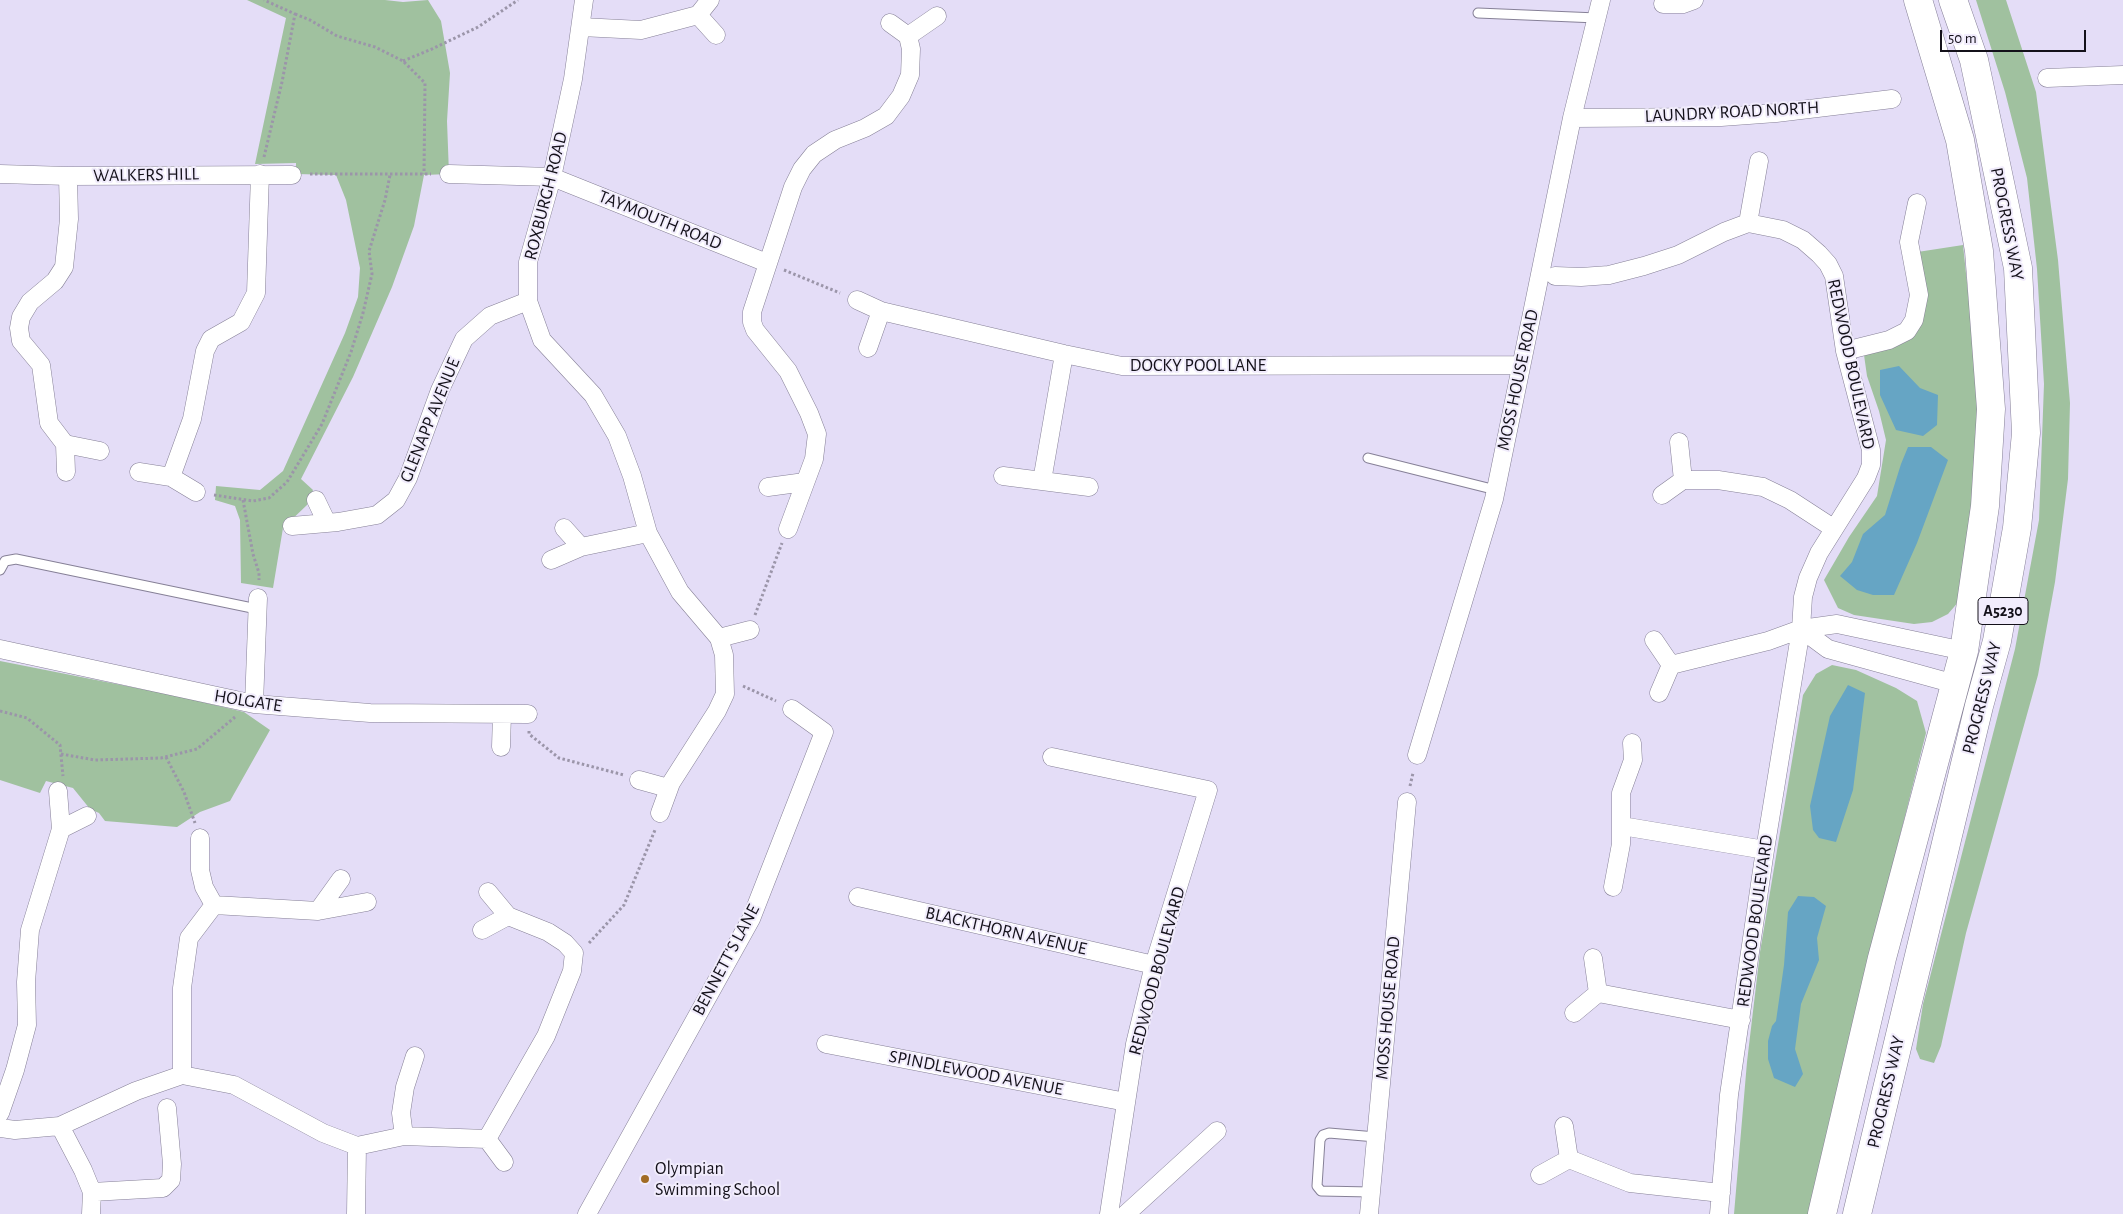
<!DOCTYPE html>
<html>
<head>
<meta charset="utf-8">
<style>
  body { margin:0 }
  #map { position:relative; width:2123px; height:1214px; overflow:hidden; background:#e4ddf7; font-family:"Alegreya Sans",sans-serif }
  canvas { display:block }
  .scale { position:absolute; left:1940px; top:30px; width:146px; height:22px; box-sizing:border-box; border:2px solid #14111a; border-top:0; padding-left:6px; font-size:15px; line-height:18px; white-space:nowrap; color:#14111a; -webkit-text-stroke:4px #f1ecfc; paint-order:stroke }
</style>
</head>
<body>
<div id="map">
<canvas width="2123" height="1214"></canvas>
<div class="scale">50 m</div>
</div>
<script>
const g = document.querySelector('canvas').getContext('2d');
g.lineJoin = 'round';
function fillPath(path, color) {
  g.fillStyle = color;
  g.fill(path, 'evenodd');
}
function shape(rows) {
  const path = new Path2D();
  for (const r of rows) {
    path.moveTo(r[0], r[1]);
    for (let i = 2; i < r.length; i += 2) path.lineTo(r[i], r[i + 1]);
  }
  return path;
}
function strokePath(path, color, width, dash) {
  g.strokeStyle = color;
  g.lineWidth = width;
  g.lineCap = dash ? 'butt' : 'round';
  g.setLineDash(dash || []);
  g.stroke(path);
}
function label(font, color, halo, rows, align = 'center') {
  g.font = font + ' "Alegreya Sans",sans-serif';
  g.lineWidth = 4;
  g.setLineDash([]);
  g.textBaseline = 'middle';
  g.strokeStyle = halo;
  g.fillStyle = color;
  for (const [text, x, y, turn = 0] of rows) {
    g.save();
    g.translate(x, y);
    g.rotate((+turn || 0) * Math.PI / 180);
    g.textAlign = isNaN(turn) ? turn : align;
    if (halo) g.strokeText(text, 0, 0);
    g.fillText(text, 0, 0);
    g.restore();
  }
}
fillPath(shape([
  [247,0,385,0,403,2,428,0,441,21,450,73,447,121,449,174,424,175,414,226,392,287,353,377,301,479,313,490,307,505,283,528,273,588,241,583,240,520,235,506,215,500,216,486,260,490,283,471,345,333,358,297,360,268,346,200,336,175,296,174,296,163,255,164,286,18],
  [1976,0,2006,0,2036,92,2058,260,2070,403,2068,479,2055,582,2038,675,1966,933,1941,1046,1934,1063,1920,1059,1916,1049,1923,1004,2015,649,2039,520,2044,384,2037,269,2027,178,2005,92],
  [1963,245,1977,377,1977,418,1974,485,1960,600,1948,614,1932,622,1914,624,1854,615,1838,608,1824,580,1849,537,1877,496,1886,440,1879,411,1867,376,1863,348,1914,320,1911,253],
  [0,661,177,696,244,712,270,730,230,801,200,812,177,827,105,821,99,813,90,809,73,788,46,781,40,793,0,780],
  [1832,665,1856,670,1896,688,1917,701,1926,733,1886,891,1811,1214,1734,1214,1747,1062,1760,952,1803,695,1816,674]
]), '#a0c19f');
fillPath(shape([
  [1899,366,1920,388,1938,395,1937,425,1923,436,1896,430,1880,395,1880,370],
  [1908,447,1931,447,1948,460,1917,543,1894,595,1873,595,1857,590,1840,576,1852,562,1863,534,1885,515,1901,464],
  [1848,685,1865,693,1853,790,1836,842,1819,838,1813,830,1810,806,1830,716],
  [1798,896,1814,897,1826,906,1817,938,1819,960,1801,1004,1795,1049,1803,1074,1795,1087,1774,1078,1768,1059,1768,1041,1772,1026,1776,1021,1784,965,1788,912]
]), '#66a5c4');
const service = shape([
  [1478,13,1597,18],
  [1368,458,1496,490],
  [0,570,5,561,16,559,257,609],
  [1371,1192,1321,1191,1317,1186,1320,1140,1323,1135,1329,1133,1376,1137]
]);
const minor = shape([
  [584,0,573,79,552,177,528,262,528,301,542,340,593,395,617,436,632,476,648,533,680,592,719,638,724,655,725,694,717,711,671,783,660,813],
  [1663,4,1683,4,1694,0],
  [698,15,710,0],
  [581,27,641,30,698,15,716,35],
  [908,36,937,16],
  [2047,78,2123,75],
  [1572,118,1721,117,1776,113,1892,99],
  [0,174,68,176,292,175],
  [449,174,552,177,767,263],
  [1748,223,1759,161],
  [1555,276,1581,277,1609,275,1644,266,1678,255,1724,232,1748,223,1783,230,1803,240,1819,254,1828,264,1834,276,1845,351,1871,450,1871,465,1866,478,1819,553,1808,578,1803,597,1801,629,1765,850,1729,1095,1719,1214],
  [857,300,881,311,1064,354,1122,366,1521,365],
  [868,348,881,311],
  [1845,351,1889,340,1907,331,1914,320,1919,295,1909,242,1917,203],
  [1679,442,1683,480,1718,480,1763,487,1790,500,1833,528],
  [65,444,100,451],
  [66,472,65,444,49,423,41,365,21,341,19,328,21,317,30,302,55,281,64,267,69,219,68,176],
  [139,472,171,477,192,419,205,351,211,339,241,322,256,293,260,174],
  [1003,476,1089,487],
  [171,477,196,492],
  [1042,481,1064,354],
  [768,487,805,482],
  [1662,495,1683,480],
  [316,500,327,523],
  [292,526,338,522,377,515,396,500,408,478,440,390,464,339,490,316,528,301],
  [564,528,581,547],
  [788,529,814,459,817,434,809,413,788,371,755,330,752,322,752,312,793,187,802,169,814,154,835,140,865,128,886,116,901,96,910,75,911,49,908,36,890,23],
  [551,560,581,547,648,533],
  [1801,629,1828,649,1955,684],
  [719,638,750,630],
  [1654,640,1671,665,1768,641,1801,629,1837,624,1964,651],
  [0,649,254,704,370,713,528,714],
  [1659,693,1671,665],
  [254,704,258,598],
  [501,747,502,714],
  [1417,755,1494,499,1572,118,1601,0],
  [1052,757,1208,790,1154,965,1135,1044,1109,1214],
  [639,780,668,788],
  [1622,826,1765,850],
  [61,829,87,816],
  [1613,887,1621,844,1621,793,1633,760,1632,743],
  [488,892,508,916],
  [858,897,1154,965],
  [214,905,318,911,341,879],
  [318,911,367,902],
  [1593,958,1598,993,1741,1020],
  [1574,1013,1598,993],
  [826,1044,1126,1102],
  [182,1075,182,988,189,938,214,905,204,887,200,870,200,838],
  [0,1113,15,1070,27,1025,26,982,30,930,61,829,58,791],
  [60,1126,83,1170,92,1192,91,1214],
  [1564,1126,1569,1159],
  [0,1128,15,1130,60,1126,136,1091,182,1075,234,1085,323,1133,357,1146,404,1136,487,1139,546,1036,572,971,574,953,565,943,548,932,508,916,482,930],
  [404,1136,401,1113,405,1087,415,1056],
  [487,1139,504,1162],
  [1540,1175,1569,1159,1630,1183,1721,1193],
  [92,1192,163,1188,171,1180,172,1164,167,1108],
  [356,1214,357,1146],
  [587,1214,751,919,824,732,792,709],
  [1126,1214,1217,1131],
  [1369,1214,1407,802]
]);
const primary = shape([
  [1822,1214,1882,958,1964,651,1985,506,1991,409,1979,251,1960,140,1918,0],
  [1857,1214,1979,706,1997,641,2017,528,2026,433,2018,268,1974,60,1953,0]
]);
strokePath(service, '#868097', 11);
strokePath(minor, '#868097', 19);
strokePath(primary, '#868097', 29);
strokePath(shape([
  [295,14,310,20,337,36,375,47,403,61,425,83,424,174],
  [403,61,432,49,478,27,518,0],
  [264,157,282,82,295,14,264,0],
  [310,174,431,174],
  [784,270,840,293],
  [214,495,253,501,269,498,287,482,322,424,351,352,363,313,372,274,369,251,385,200,390,175],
  [243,500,253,554,259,573,259,580],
  [755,615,782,543],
  [743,686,776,701],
  [0,711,27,718,60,745,63,776],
  [529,731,529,734,559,758,624,775],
  [61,754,95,760,161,758,197,749,235,717],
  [166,757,184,792,195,823],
  [1410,786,1413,773],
  [589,943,624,905,655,830]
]), '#9b95a9', 3, [2.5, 2.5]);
strokePath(service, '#fff', 9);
strokePath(minor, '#fff', 18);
strokePath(primary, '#fff', 28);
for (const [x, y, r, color] of [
  [645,1179,5,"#a16c25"]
]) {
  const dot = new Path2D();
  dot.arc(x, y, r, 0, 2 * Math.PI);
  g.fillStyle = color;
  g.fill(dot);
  strokePath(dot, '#f1ecfc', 2);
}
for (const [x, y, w] of [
  [2003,611,50]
]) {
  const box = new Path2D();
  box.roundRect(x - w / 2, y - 13.5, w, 27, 4);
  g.fillStyle = '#f1ecfc';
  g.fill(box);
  strokePath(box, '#14111a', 1);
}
label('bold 16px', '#14111a', null, [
  ["A5230",2003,611]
]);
label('18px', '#14111a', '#f1ecfc', [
  ["LAUNDRY ROAD NORTH",1732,112,-3],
  ["WALKERS HILL",146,175,-1],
  ["ROXBURGH ROAD",546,196,-76],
  ["TAYMOUTH ROAD",660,220,22],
  ["PROGRESS WAY",2007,224,79],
  ["REDWOOD BOULEVARD",1851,364,78],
  ["DOCKY POOL LANE",1198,366],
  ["MOSS HOUSE ROAD",1518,380,-78],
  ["GLENAPP AVENUE",430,420,-68],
  ["PROGRESS WAY",1982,698,-76],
  ["HOLGATE",248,701,9],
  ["REDWOOD BOULEVARD",1755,921,-82],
  ["BLACKTHORN AVENUE",1006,931,13],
  ["BENNETT'S LANE",726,960,-62],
  ["REDWOOD BOULEVARD",1157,971,-75],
  ["MOSS HOUSE ROAD",1388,1008,-85],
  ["SPINDLEWOOD AVENUE",976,1073,11],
  ["PROGRESS WAY",1886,1092,-77]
]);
label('18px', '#14111a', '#f1ecfc', [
  ["Olympian",655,1169],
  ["Swimming School",655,1190]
], 'left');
</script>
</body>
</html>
